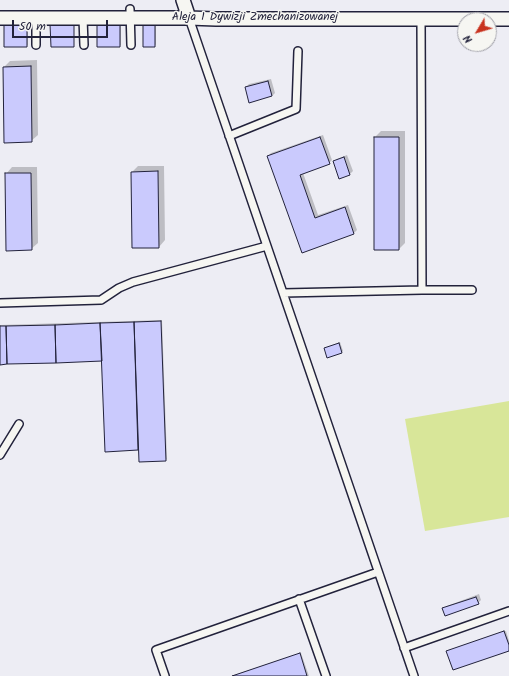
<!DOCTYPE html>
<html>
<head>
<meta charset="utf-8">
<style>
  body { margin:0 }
  #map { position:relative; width:509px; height:676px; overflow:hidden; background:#ededf4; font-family:Kalam,sans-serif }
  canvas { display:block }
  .north { position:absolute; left:457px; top:12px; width:40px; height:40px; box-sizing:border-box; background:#f6f6f2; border:1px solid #a1a1a9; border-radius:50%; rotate:232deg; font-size:11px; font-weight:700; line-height:16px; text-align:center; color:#22223b }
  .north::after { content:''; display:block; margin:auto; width:14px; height:18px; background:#c8321e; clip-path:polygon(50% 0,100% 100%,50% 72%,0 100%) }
  .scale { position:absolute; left:12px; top:20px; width:96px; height:18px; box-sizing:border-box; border:2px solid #22223b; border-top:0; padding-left:5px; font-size:12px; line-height:14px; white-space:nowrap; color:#22223b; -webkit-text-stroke:3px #f6f6f2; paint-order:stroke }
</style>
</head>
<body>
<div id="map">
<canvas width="509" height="676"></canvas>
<div class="north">N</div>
<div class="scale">50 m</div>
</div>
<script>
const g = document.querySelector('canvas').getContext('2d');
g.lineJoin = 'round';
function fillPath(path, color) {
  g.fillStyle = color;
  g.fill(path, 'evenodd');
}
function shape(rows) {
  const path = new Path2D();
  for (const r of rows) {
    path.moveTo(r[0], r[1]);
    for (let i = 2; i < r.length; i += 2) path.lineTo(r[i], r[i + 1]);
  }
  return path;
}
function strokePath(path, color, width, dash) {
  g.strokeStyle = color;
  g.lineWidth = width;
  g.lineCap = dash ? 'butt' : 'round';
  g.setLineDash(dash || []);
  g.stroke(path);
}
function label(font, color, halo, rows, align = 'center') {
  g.font = font + ' Kalam,sans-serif';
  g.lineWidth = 3;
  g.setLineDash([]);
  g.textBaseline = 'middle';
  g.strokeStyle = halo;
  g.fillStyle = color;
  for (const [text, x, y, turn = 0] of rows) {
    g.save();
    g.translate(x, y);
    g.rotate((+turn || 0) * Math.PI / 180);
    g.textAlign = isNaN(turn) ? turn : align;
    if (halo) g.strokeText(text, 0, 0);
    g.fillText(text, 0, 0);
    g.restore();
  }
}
fillPath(shape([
  [509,401,509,517,425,531,405,419]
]), '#d8e699');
fillPath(shape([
  [6,23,28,23,28,45,27,46],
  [52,23,74,23,74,44,73,46],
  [121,23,121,45,120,46,98,46],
  [156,23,156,44,155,46,144,24],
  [37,60,38,135,31,141,5,142,4,67,10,61],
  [271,79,275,93,272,96,246,87,249,84],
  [381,131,405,131,405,243,399,249,375,137],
  [323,135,332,160,329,163,303,173,318,215,348,205,357,230,354,233,302,251,268,156,271,153],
  [347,155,353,171,350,174,340,177,334,162,337,159],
  [138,166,164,166,165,240,159,247,132,172],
  [12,167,37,167,38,243,31,249,6,174],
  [162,320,167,459,166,460,139,449,106,451,103,360,0,363,0,325],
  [340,342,343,351,342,352,325,348],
  [479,594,481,600,478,603,444,609,447,606],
  [506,631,509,641,509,650,448,651],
  [301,653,309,676,231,676]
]), '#0003');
const building = shape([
  [4,24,27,24,27,47,4,47,4,24],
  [50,24,74,24,74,47,51,47,50,24],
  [97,24,120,24,120,47,97,47,97,24],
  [143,24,155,24,155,47,143,47,143,24],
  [31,66,32,142,4,143,3,67,31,66],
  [268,81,272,96,249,103,245,87,268,81],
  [320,137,330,164,300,175,315,218,345,207,354,234,302,253,267,156,320,137],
  [374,137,399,137,399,250,374,250,374,137],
  [344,157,350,175,339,179,333,161,344,157],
  [158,171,159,248,132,248,131,172,158,171],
  [5,173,31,173,32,250,6,251,5,173],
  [161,321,166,461,139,462,134,322,161,321],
  [134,322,138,450,105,452,100,323,134,322],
  [100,323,102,361,56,363,55,325,100,323],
  [55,325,56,363,7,364,6,326,55,325],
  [0,326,6,326,7,364,0,365,0,326],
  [339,343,342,353,327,358,324,348,339,343],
  [476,597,479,604,445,616,442,608,476,597],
  [504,631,509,645,509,651,453,670,446,651,504,631],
  [300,653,307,676,232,676,300,653]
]);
fillPath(building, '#cacafd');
strokePath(building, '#22223b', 1);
const lane = shape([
  [130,9,131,45],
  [36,18,36,45],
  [83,18,84,45],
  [189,18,414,676],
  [229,136,296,109,298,51],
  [422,290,472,290],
  [283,293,422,290,421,18],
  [0,303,101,300,119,288,133,282,267,246],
  [0,455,19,424],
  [299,599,326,676],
  [404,648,509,611],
  [165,676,156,650,378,572]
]);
const street = shape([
  [183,0,189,18],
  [0,18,189,18,216,19,509,19]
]);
strokePath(lane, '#22223b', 10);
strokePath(street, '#22223b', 16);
strokePath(lane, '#f6f6f2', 7);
strokePath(street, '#f6f6f2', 13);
label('12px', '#22223b', '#f6f6f2', [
  ["Aleja 1 Dywizji Zmechanizowanej",255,18]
]);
</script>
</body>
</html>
